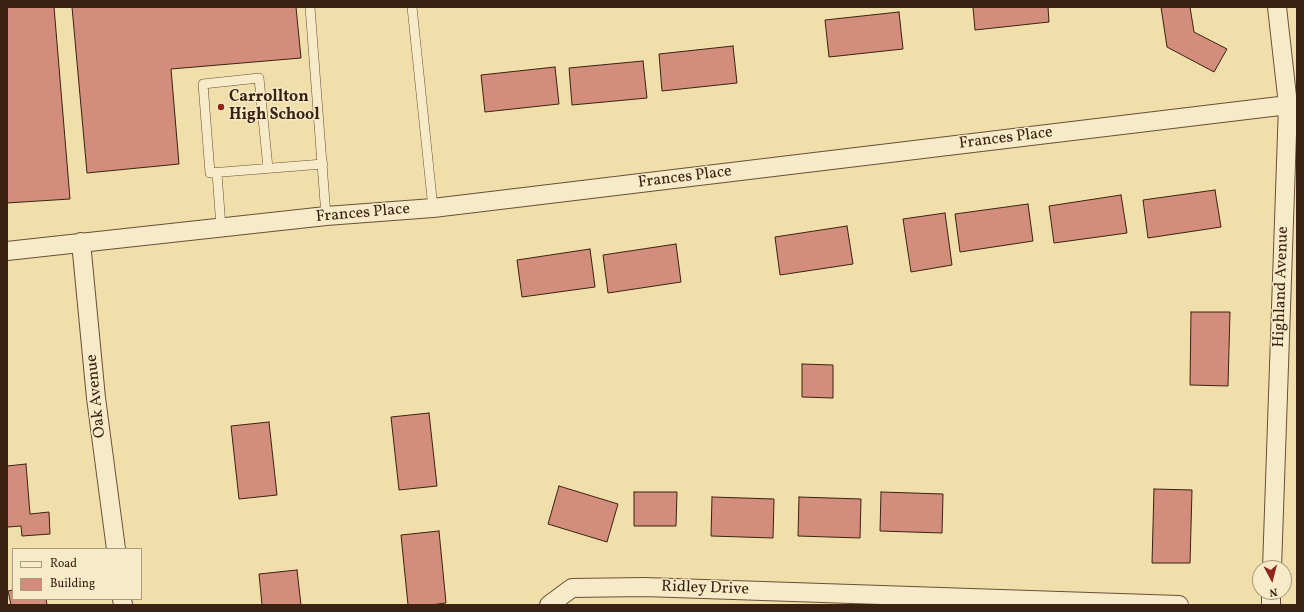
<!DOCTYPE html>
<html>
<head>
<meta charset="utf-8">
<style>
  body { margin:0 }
  #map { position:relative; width:1304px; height:612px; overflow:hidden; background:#f1dfab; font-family:Vollkorn,serif }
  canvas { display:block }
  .frame { position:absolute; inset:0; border:8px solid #3b2111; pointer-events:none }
  .legend { position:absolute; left:12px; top:548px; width:130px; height:52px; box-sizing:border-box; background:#f6eac8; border:1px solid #ab9a7f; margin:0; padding:5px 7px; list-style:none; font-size:12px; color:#3b2111 }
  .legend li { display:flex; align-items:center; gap:8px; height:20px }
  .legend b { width:20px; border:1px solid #ab9a7f }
  .north { position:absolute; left:1252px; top:560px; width:40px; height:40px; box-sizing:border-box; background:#f6eac8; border:1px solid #ab9a7f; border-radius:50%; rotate:173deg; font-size:11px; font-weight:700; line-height:16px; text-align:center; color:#3b2111 }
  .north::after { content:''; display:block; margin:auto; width:14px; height:18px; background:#8f2418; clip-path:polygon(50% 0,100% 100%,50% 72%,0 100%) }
</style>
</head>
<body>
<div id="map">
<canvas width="1304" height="612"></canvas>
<div class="frame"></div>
<ul class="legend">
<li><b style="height:5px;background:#f6eac8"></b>Road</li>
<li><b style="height:11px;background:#d28d7c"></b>Building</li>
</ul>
<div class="north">N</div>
</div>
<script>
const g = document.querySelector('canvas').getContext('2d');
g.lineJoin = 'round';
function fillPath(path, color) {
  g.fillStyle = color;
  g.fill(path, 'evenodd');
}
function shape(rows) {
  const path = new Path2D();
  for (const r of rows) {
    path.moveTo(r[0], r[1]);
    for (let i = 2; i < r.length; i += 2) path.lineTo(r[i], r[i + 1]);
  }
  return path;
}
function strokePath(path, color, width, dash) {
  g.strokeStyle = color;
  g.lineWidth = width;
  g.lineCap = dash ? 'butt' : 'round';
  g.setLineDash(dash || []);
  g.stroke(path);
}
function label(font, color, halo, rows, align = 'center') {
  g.font = font + ' Vollkorn,serif';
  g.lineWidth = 3;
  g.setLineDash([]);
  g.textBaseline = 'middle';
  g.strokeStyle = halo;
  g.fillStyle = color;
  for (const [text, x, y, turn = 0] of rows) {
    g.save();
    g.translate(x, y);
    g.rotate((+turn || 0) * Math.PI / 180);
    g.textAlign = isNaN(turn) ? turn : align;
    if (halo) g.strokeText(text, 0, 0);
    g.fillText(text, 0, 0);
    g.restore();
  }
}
const building = shape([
  [7,7,54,7,70,199,7,203,7,7],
  [72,7,296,7,301,58,171,69,179,164,87,173,72,7],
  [973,7,1048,7,1049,22,975,30,973,7],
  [1161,7,1190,7,1194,32,1227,49,1214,72,1167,47,1161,7],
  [899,12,903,49,829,57,825,20,899,12],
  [733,46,737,83,662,91,659,54,733,46],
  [643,61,647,98,572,105,569,68,643,61],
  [555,67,559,104,485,112,481,75,555,67],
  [1215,190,1221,227,1148,238,1143,200,1215,190],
  [1121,195,1127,233,1054,243,1049,206,1121,195],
  [1028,204,1033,241,960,252,955,214,1028,204],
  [945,213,952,265,911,272,903,219,945,213],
  [847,226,853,264,780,275,775,237,847,226],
  [676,244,681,282,608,293,603,255,676,244],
  [590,249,595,287,522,297,517,260,590,249],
  [1191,312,1230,312,1228,386,1190,385,1191,312],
  [802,364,833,365,833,398,802,397,802,364],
  [429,413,437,486,399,490,391,417,429,413],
  [269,422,277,495,239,499,231,426,269,422],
  [26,464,30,514,49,512,50,534,22,536,21,526,8,527,7,525,7,466,26,464],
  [559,486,618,504,607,542,548,524,559,486],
  [1154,489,1192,490,1190,563,1152,563,1154,489],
  [634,492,677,492,676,526,634,526,634,492],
  [881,492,943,494,942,533,880,531,881,492],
  [712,497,774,499,773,538,711,536,712,497],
  [799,497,861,499,860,538,798,536,799,497],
  [439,531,446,603,431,605,408,605,401,535,439,531],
  [297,570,301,605,262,605,259,574,297,570],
  [13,590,13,599,46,599,47,605,11,605,8,591,13,590]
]);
fillPath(building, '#d28d7c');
strokePath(building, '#3b2111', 1);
const lane = shape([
  [310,7,326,216],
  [412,7,433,208],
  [268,168,259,78,203,84,210,173,323,164],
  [217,173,221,227]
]);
const street = shape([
  [81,242,96,398,116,549],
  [7,251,326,216,433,208,1288,105],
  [1272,568,1288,105,1277,7],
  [122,599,123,605],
  [549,605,572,588,644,587,1179,605],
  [1271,605,1271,592]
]);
strokePath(lane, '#685038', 10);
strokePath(street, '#685038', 20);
strokePath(lane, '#f6eac8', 9);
strokePath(street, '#f6eac8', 18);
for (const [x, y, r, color] of [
  [221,107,4,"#8f2418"]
]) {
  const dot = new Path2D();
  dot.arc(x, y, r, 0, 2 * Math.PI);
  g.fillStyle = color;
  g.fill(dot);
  strokePath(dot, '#f6eac8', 1.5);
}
label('bold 16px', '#3b2111', '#f6eac8', [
  ["Carrollton",229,98],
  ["High School",229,116]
], 'left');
label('16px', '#3b2111', '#f6eac8', [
  ["Frances Place",1006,139,-7],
  ["Frances Place",685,178,-7],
  ["Frances Place",363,214,-5],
  ["Highland Avenue",1282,287,-88],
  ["Oak Avenue",97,396,-96],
  ["Ridley Drive",705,589,2]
]);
</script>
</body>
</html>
